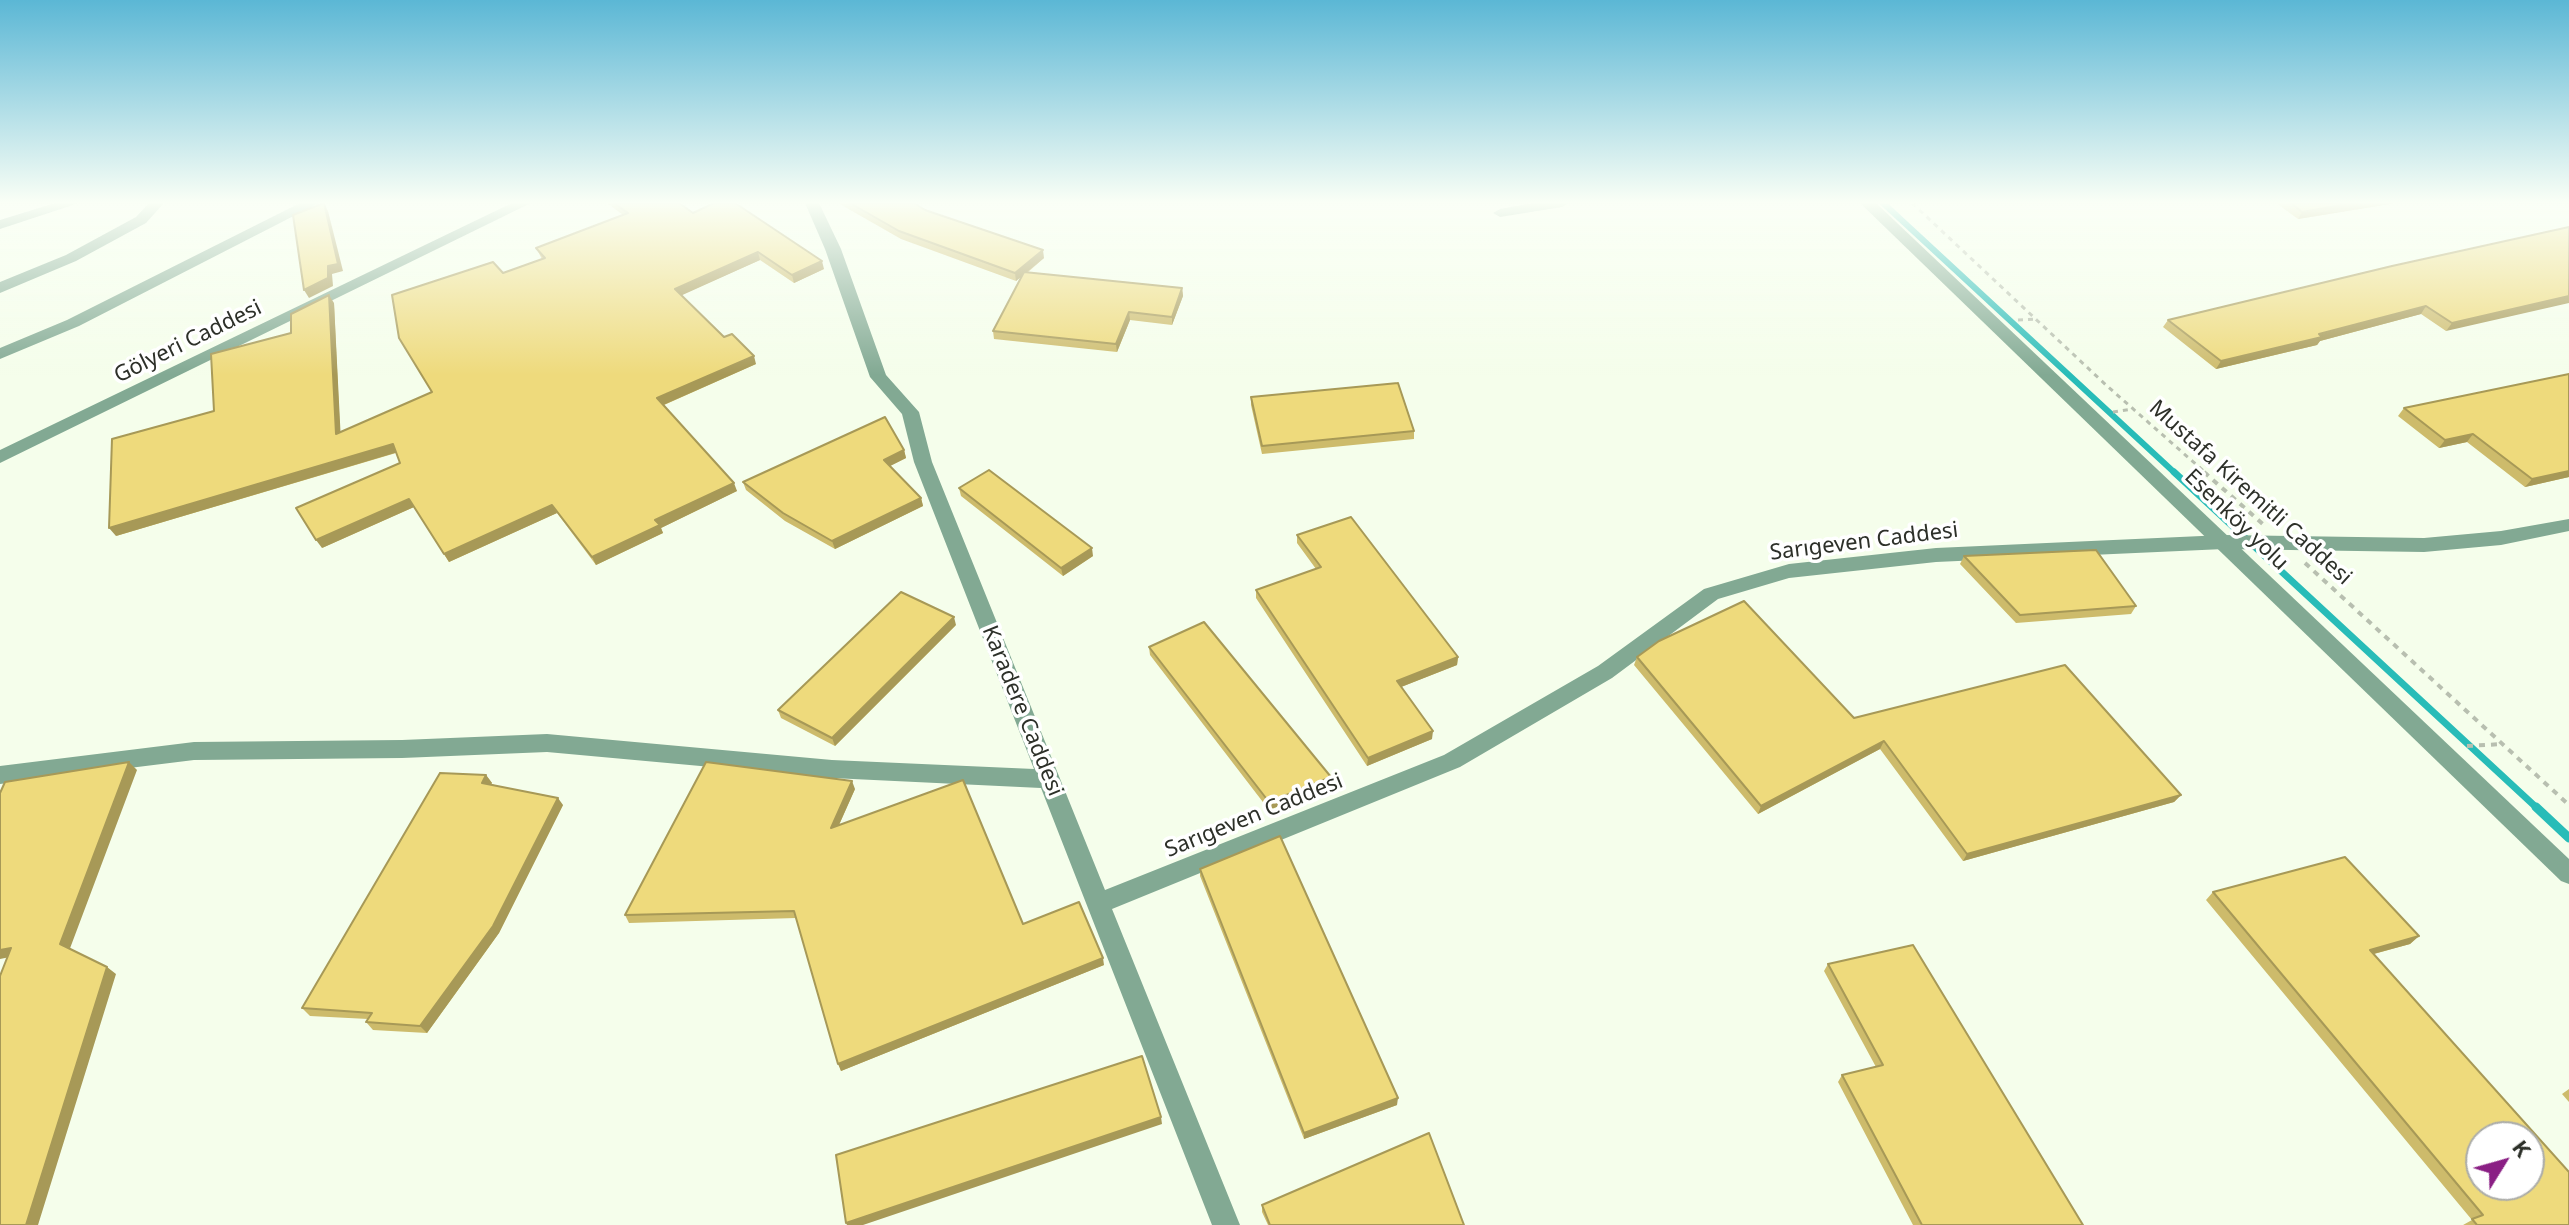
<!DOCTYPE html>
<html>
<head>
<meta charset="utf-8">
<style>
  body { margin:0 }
  #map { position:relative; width:2569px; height:1225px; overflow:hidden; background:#f5feeb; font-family:"Noto Sans",sans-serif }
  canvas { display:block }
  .north { position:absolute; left:2465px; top:1121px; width:80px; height:80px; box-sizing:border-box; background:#fff; border:2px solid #abaca9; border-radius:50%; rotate:53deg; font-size:22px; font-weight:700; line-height:32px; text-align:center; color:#2d3029 }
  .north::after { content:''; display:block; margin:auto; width:28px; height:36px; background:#8a1f84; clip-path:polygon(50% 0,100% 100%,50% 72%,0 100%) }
</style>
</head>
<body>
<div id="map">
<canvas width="2569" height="1225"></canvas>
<div class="north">K</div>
</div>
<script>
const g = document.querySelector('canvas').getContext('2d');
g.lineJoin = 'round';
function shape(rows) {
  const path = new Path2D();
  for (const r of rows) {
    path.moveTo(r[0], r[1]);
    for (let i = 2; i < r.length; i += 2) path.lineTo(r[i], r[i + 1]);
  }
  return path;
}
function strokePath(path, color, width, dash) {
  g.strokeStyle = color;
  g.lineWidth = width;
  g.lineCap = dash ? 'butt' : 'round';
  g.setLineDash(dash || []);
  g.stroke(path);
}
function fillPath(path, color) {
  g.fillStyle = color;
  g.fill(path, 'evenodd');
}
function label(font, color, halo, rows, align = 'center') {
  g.font = font + ' "Noto Sans",sans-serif';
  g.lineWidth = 7;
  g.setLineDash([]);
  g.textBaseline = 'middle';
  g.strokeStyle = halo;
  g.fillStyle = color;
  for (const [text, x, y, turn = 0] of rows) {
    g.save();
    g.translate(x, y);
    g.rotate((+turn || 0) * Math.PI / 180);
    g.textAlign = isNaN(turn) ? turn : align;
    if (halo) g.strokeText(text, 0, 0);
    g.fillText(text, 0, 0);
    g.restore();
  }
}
strokePath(shape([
  [1883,203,2176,474]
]), '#28bcb8', 6);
strokePath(shape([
  [2174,472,2538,809]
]), '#28bcb8', 7);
strokePath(shape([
  [2536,807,2569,838]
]), '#28bcb8', 9);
strokePath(shape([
  [1912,203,2106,385,2207,474],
  [2018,320,2036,319],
  [2113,412,2132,409]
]), '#b8bfb0', 3, [5, 5]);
strokePath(shape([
  [2204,472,2264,525],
  [2305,563,2569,805],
  [2467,746,2502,744]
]), '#b8bfb0', 4, [6, 6]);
fillPath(shape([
  [55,203,79,203,0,229,0,220,55,203],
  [149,203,164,203,146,223,76,261,0,293,0,282,66,255,136,217,149,203],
  [300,203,319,203,79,326,0,359,0,348,67,320,300,203],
  [512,203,531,203,0,463,0,450,512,203],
  [805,203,819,203,841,249,886,375,919,412,932,462,1105,890,1444,755,1598,666,1704,589,1789,564,1936,548,2224,535,2424,538,2501,531,2569,519,2569,531,2501,545,2424,552,2224,549,1936,562,1789,578,1718,599,1612,678,1460,767,1112,909,1240,1225,1212,1225,1041,788,832,778,547,752,402,758,194,760,0,784,0,766,194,742,402,740,547,734,832,760,1034,769,914,462,902,414,870,377,825,249,805,203],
  [1533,203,1569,203,1562,207,1500,217,1493,213,1500,209,1533,203]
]), '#82a993');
fillPath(shape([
  [1860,203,1876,203,2569,859,2569,884,2561,881,1860,203]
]), '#82a993');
fillPath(shape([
  [607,203,679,203,693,213,824,269,794,283,760,260,681,295,724,337,756,364,664,405,737,491,661,528,663,533,596,565,557,513,449,562,414,507,322,548,400,463,396,453,116,536,214,411,291,333,334,303,340,432,432,392,503,273,542,259,536,248,623,215],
  [838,203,914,203,925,210,1044,258,1027,273,1182,288,1183,296,1172,325,1130,320,1117,352,994,339,993,331,1022,276,1016,281,901,239],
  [2276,203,2396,203,2298,219],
  [2569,227,2446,331,2421,314,2320,341,2317,345,2216,369,2163,327,2168,320],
  [2569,374,2569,477,2525,487,2467,442,2439,448,2398,416,2404,408],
  [1251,397,1414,431,1414,439,1262,454,1251,405],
  [904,450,906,458,890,466,921,498,923,506,835,549,785,521,746,490,743,482],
  [959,488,1093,556,1063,576,961,496],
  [1297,535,1458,657,1457,665,1401,687,1432,739,1367,766,1256,598,1256,590,1316,569,1297,543],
  [1964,556,2136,606,2131,614,2016,623,1960,564],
  [956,625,835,746,781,718,778,710],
  [1149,647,1331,777,1331,785,1269,810,1150,655],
  [1637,657,1854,718,2181,795,2174,802,1963,861,1880,749,1758,814,1634,665],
  [486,775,492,783,491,784,563,805,499,933,427,1033,373,1030,366,1022,368,1019,310,1016,302,1008],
  [855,789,839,825,1023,924,1104,965,841,1071,796,918,629,923,625,915],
  [1200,869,1397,1105,1304,1139,1200,876],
  [2213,892,2419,936,2410,944,2374,954,2569,1225,2463,1225,2472,1220,2206,900],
  [1828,964,2083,1225,1913,1225,1838,1082,1842,1075,1876,1067,1824,971],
  [2569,1089,2569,1102,2562,1094],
  [1262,1205,1464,1225,1268,1225,1262,1212]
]), '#cdbb6b');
fillPath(shape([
  [324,203,328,211,343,271,332,274,333,286,309,298,304,290],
  [2353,203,2396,203,2298,219,2302,212],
  [1043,250,1044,258,1016,281,1015,273],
  [758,252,760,260,678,297,675,289],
  [822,261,824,269,794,283,792,275],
  [1182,288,1183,296,1172,325,1172,317],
  [329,295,334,303,341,442,336,434],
  [2569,296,2569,303,2446,331,2452,323],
  [2426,306,2421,314,2320,341,2317,345,2216,369,2221,361],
  [1129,312,1130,320,1117,352,1116,344],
  [754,356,756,364,661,406,657,398],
  [2473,434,2467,442,2439,448,2445,440],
  [393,444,398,452,116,536,109,528],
  [904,450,906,458,886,468,884,460],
  [2569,471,2569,477,2525,487,2532,479],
  [734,483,737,491,661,528,663,533,596,565,592,557,655,520],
  [921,498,923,506,835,549,832,541],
  [409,499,414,507,322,548,316,540],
  [552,505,557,513,449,562,444,554],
  [1092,548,1093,556,1063,576,1061,568],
  [954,617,956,625,835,746,832,738],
  [1458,657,1457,665,1396,689,1397,681],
  [1433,731,1432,739,1367,766,1368,758],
  [1884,741,1880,749,1758,814,1761,806],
  [129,762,137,770,69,951,60,944],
  [486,775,492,783,487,790,482,783],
  [1331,777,1331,785,1269,810,1269,802],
  [852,781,855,789,834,836,831,828],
  [2181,795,2174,802,1963,861,1967,854],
  [558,798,563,805,499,933,427,1033,420,1026],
  [2419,936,2410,944,2362,957,2370,950],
  [11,948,20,955,0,959,0,950],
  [1103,958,1104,965,841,1071,838,1064],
  [107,967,116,974,38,1225,26,1225],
  [1398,1098,1397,1105,1304,1139,1304,1133],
  [1161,1117,1162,1124,863,1225,847,1225,846,1223]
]), '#a79957');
const building = shape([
  [324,203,338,264,328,266,328,278,304,290,293,215,324,203],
  [614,203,679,203,693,213,714,203,735,203,822,261,792,275,758,252,675,289,724,337,732,334,754,356,657,398,734,483,655,520,660,525,592,557,552,505,444,554,409,499,316,540,296,508,400,463,393,444,109,528,112,439,214,411,211,354,291,333,291,314,329,295,336,434,432,392,399,338,392,295,493,262,503,273,545,258,536,248,628,213,614,203],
  [850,203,914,203,925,210,1043,250,1015,273,899,231,850,203],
  [2291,203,2353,203,2302,212,2291,203],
  [2569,227,2569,296,2452,323,2426,306,2319,334,2322,337,2221,361,2168,320,2392,266,2569,227],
  [1024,272,1182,288,1172,317,1129,312,1116,344,993,331,1024,272],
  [2569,374,2569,471,2532,479,2473,434,2445,440,2404,408,2569,374],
  [1398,383,1414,431,1262,446,1251,397,1398,383],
  [885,417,904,450,884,460,921,498,832,541,783,513,743,482,885,417],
  [989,470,1092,548,1061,568,959,488,989,470],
  [1351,517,1458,657,1397,681,1433,731,1368,758,1256,590,1321,567,1297,535,1351,517],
  [2096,550,2136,606,2020,615,1964,556,2096,550],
  [901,592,954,617,832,738,778,710,901,592],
  [1744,601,1854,718,2065,665,2181,795,1967,854,1884,741,1761,806,1637,657,1659,641,1744,601],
  [1204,622,1331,777,1269,802,1149,647,1204,622],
  [129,762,60,944,107,967,26,1225,0,1225,0,976,11,948,0,950,0,793,5,782,129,762],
  [706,762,852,781,831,828,963,780,1023,924,1079,902,1103,958,838,1064,794,911,625,915,706,762],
  [440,773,486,775,482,783,558,798,493,926,420,1026,366,1022,372,1013,302,1008,440,773],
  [1280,836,1398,1098,1304,1133,1200,869,1280,836],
  [2345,857,2419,936,2370,950,2569,1172,2569,1225,2477,1225,2472,1219,2483,1215,2213,892,2345,857],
  [2481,1137,2529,1137,2529,1185,2481,1185,2481,1137],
  [1913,945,2083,1225,1922,1225,1842,1075,1883,1065,1828,964,1913,945],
  [1142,1056,1161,1117,846,1223,836,1155,1142,1056],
  [1429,1133,1464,1225,1270,1225,1262,1205,1429,1133]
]);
fillPath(building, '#eeda7c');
strokePath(building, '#a79957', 2);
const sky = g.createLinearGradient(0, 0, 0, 375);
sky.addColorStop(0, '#5bb7d5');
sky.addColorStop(0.54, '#fafff6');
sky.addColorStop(1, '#fafff600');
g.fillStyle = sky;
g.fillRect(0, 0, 2569, 375);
label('22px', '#2d3029', '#fff', [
  ["Gölyeri Caddesi",188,342,-26],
  ["Mustafa Kiremitli Caddesi",2250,493,42],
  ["Esenköy yolu",2236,520,44],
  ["Sarıgeven Caddesi",1864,542,-7],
  ["Karadere Caddesi",1022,711,68],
  ["Sarıgeven Caddesi",1254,816,-22]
]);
</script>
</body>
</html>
